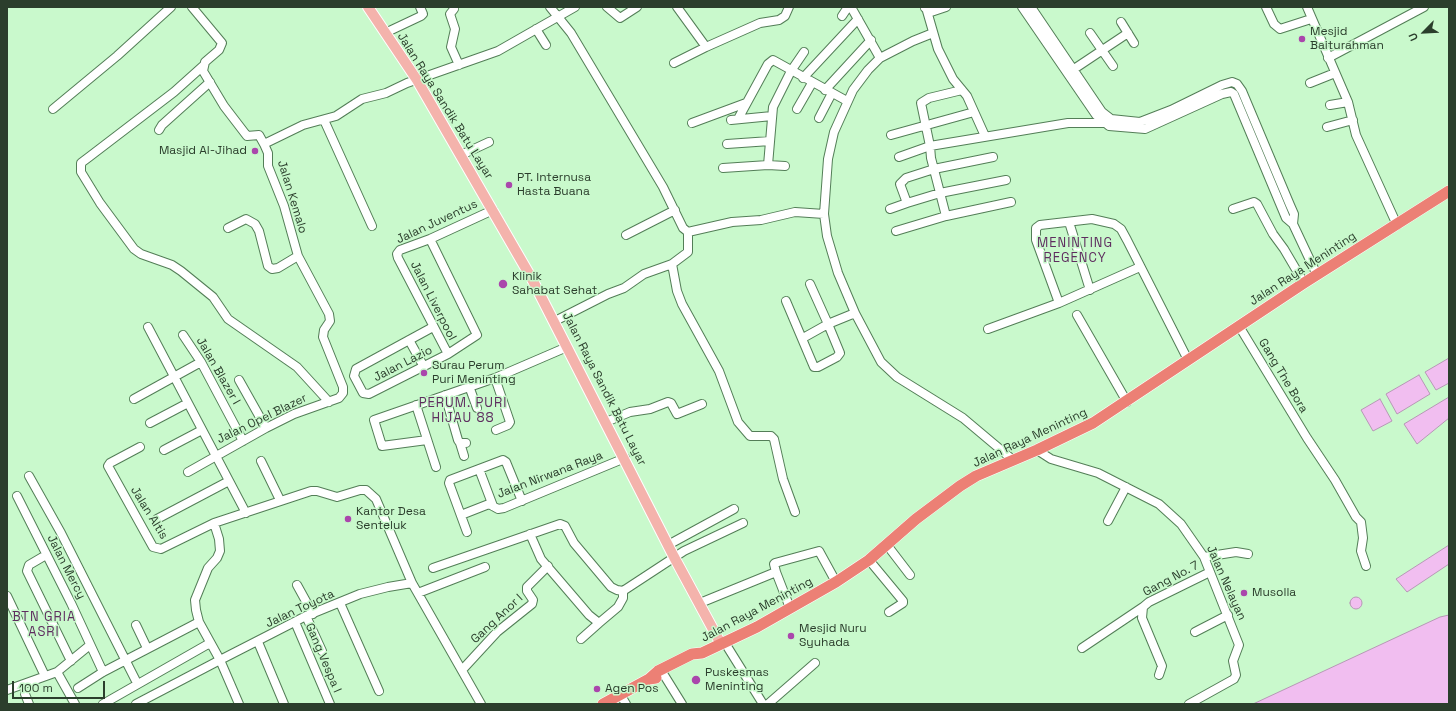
<!DOCTYPE html>
<style>
body{margin:0}
#map{position:relative;width:1456px;height:711px;overflow:hidden;background:#c9f9cc;font-family:"Space Grotesk",sans-serif}
canvas{display:block}
.frame{position:absolute;inset:0;border:8px solid #2b3e2c;pointer-events:none}
.north{position:absolute;left:1404px;top:12px;width:40px;height:40px;-webkit-text-stroke:3px #c9f9cc;paint-order:stroke;rotate:246deg;font-size:11px;font-weight:700;line-height:16px;text-align:center;color:#2b3e2c}
.north::after{content:'';display:block;margin:auto;width:14px;height:18px;background:#2b3e2c;clip-path:polygon(50% 0,100% 100%,50% 72%,0 100%)}
.scale{position:absolute;left:12px;top:681px;width:93px;height:18px;box-sizing:border-box;border:2px solid #2b3e2c;border-top:0;padding-left:5px;font-size:12px;line-height:14px;white-space:nowrap;color:#2b3e2c;-webkit-text-stroke:3px #c9f9cc;paint-order:stroke}
</style>
<div id="map">
<canvas width="1456" height="711"></canvas>
<div class="frame"></div>
<div class="north">U</div>
<div class="scale">100 m</div>
</div>
<script>
const g = document.querySelector('canvas').getContext('2d');
g.lineJoin = 'round';
function fill(path, color) { g.fillStyle = color; g.fill(path, 'evenodd'); }
const poly = rows => new Path2D(rows.map(r => 'M' + r).join(''));
function stroke(path, color, width, dash) { g.strokeStyle = color; g.lineWidth = width; g.lineCap = dash ? 'butt' : 'round'; g.setLineDash(dash || []); g.stroke(path); }
function write(font, color, halo, rows, align = 'center') {
  g.font = font + ' "Space Grotesk",sans-serif'; g.lineWidth = 3; g.setLineDash([]); g.textBaseline = 'middle'; g.strokeStyle = halo; g.fillStyle = color; for (const [text, x, y, turn = 0] of rows) {
    g.save(); g.translate(x, y); g.rotate((+turn || 0) * Math.PI / 180); g.textAlign = isNaN(turn) ? turn : align; if (halo) g.strokeText(text, 0, 0); g.fillText(text, 0, 0); g.restore();
  }
}
const water = poly([
 [1449,358,1449,383,1436,390,1425,372,1449,358],
 [1419,375,1430,394,1397,414,1386,394,1419,375],
 [1449,397,1449,418,1417,444,1404,424,1449,397],
 [1380,399,1392,421,1373,431,1361,410,1380,399],
 [1449,545,1449,564,1407,592,1396,579,1449,545],
 '1350 603a6 6 0 1 1 12 0a6 6 0 1 1-12 0Z',
 [1449,615,1449,704,1253,704,1440,617,1449,615]
]);
fill(water, '#f1bef0');
stroke(water, '#b698b5', 1);
const minor = poly([
 [192,7,222,43,219,50,205,62,203,71,224,106,247,136,259,135,264,144],
 [550,7,571,33,663,187,683,228,688,232],
 [607,7,620,18,637,7],
 [677,7,706,47,760,23,779,20,785,16,789,7],
 [1022,7,1096,115,1109,126,1145,129,1222,94,1231,92,1234,94,1286,218,1293,224,1317,275],
 [1031,7,1102,112,1111,119,1140,122,1171,110,1222,85,1232,82,1237,84,1242,91,1290,205,1294,214,1293,224],
 [1266,7,1274,24,1280,29,1311,19],
 [1307,7,1348,102,1356,135,1397,225],
 [925,8,931,12,946,7],
 [454,9,450,14,455,29,451,47,459,65],
 [927,11,938,49,953,79,967,96,985,136],
 [842,16,848,7],
 [1121,22,1134,43],
 [536,29,546,45],
 [385,33,421,16,423,14,420,7],
 [1090,33,1113,66],
 [880,58,913,41,933,33],
 [1328,58,1424,7],
 [674,63,706,47],
 [203,66,174,92,89,157,81,163,81,172,100,203,134,249,141,254,172,265,181,271,213,297,228,319,297,367,329,402],
 [1074,69,1128,33],
 [803,78,858,19],
 [1310,83,1335,73],
 [825,90,871,40],
 [1330,105,1348,102],
 [53,109,117,56,171,7],
 [797,109,812,83],
 [819,118,832,93],
 [738,119,768,64,773,60,847,101],
 [324,120,372,226],
 [731,120,772,116],
 [692,123,746,103],
 [1327,127,1353,120],
 [159,130,162,125,210,82],
 [891,135,974,112],
 [727,144,770,141],
 [461,155,489,142],
 [899,157,930,146,921,103,929,98,962,90],
 [993,157,934,169,906,178,900,184,907,203,940,193,1006,180],
 [785,166,768,165,773,107,791,71,804,52],
 [723,168,768,165],
 [890,209,907,203],
 [1233,209,1254,202,1257,204,1273,234,1284,249,1304,283],
 [824,214,828,159,834,132,853,90,868,70,880,58,851,7],
 [946,216,1011,202],
 [1069,222,1090,290],
 [228,228,246,219,255,224,259,231,268,266,272,269,278,268,298,256],
 [896,231,946,216,931,158,930,146,1068,123,1104,123],
 [626,235,675,210],
 [430,239,477,335,448,354,369,394,363,393,354,376,356,369,433,327],
 [672,264,677,291,682,304,719,371,738,422,750,436,771,436,774,439,783,479,795,512],
 [786,301,814,367,818,367,837,357,840,353,828,324,855,313],
 [1059,303,1036,240,1036,228,1040,225,1092,219,1114,224,1121,229,1127,240,1188,360],
 [1077,315,1127,402],
 [555,321,608,294,624,288,644,274,672,264,688,252,688,232,732,222,761,220,795,212,824,214,827,236,838,273,855,313,881,362,897,377,963,418,1013,460],
 [1239,326,1307,438,1335,480,1356,517,1361,522,1363,538,1361,551,1366,566],
 [148,327,246,513],
 [988,329,1059,303,1140,267],
 [183,335,201,362,243,441],
 [803,338,828,324,810,284],
 [409,340,424,367],
 [448,354,398,258,397,254,400,250,430,239,493,210],
 [495,378,510,422,508,425,496,430],
 [239,380,266,428],
 [469,386,477,408],
 [445,395,458,440,460,443,466,443],
 [134,399,201,362],
 [416,405,436,467],
 [606,422,630,412,650,409,668,402,671,403,677,414,702,404],
 [150,423,188,403],
 [427,440,382,446,374,420,495,378,567,347],
 [460,443,464,456],
 [140,447,110,463,108,466,153,547,161,549,214,523],
 [164,450,202,430],
 [1037,450,1051,459,1098,473,1159,504,1181,524,1204,557,1239,645,1233,661,1236,675,1234,679,1189,704],
 [261,461,280,500],
 [479,469,493,506],
 [188,472,266,428,294,414,339,398,343,393,343,387,323,337,324,330,330,321,329,314,298,256,284,206,268,166,268,153,264,144,303,125,336,116,362,99,386,93,407,83,498,51,575,7],
 [29,476,61,533,137,683],
 [17,496,71,603,103,672],
 [461,515,489,504,498,509,504,508,625,458],
 [157,519,229,481],
 [1108,521,1126,487],
 [467,532,449,483,450,480,503,460,506,462,522,501],
 [530,534,541,559,589,615,599,623,618,607,623,598,623,591],
 [668,545,734,509],
 [887,545,910,575],
 [46,555,29,565,27,571,71,661],
 [1204,557,1236,552,1248,554],
 [869,560,903,601,903,603,889,612],
 [433,568,560,524,565,526,574,543,611,587,617,590,623,591,684,551,743,523],
 [412,583,388,587,360,594,306,616,220,660,199,622,196,610,195,600,208,568,217,558,220,551,219,539,214,523,311,491,317,491,337,497,360,490,366,490,376,499,412,583,481,704],
 [297,585,313,614],
 [418,593,485,567],
 [7,596,45,676],
 [340,603,379,691],
 [700,603,776,572],
 [790,608,776,572,774,564,775,563,819,551,836,582],
 [306,616,322,651],
 [295,622,330,704],
 [136,625,147,648],
 [1195,632,1228,615],
 [581,639,599,623],
 [258,642,284,704],
 [725,643,763,704],
 [1082,648,1143,607],
 [462,670,497,632,532,604,533,600,527,591,527,587,548,566],
 [57,672,75,704],
 [664,675,682,704],
 [1159,675,1162,666,1142,618,1143,607,1149,602,1210,572],
 [78,688,103,672,199,622],
 [7,690,57,672,90,645],
 [25,694,29,704],
 [620,694,626,704],
 [103,704,210,643],
 [136,704,220,660,239,704],
 [768,704,815,663]
]);
const major = poly([
 [368,7,417,80,532,279,674,557,721,644]
]);
const highway = poly([
 [649,679,658,671,692,654,702,653,757,627,836,582,869,560,916,519,960,486,976,476,1037,450,1093,423,1304,283,1449,191],
 [603,704,649,679,656,678]
]);
stroke(minor, '#537e57', 10);
stroke(major, '#fff', 12);
stroke(highway, '#fff', 12);
stroke(minor, '#fff', 8);
stroke(major, '#f4b3ac', 10);
stroke(highway, '#ec8075', 11);
for (const [x, y, r, color] of [
 [1302,39,4,"#aa46ac"],
 [255,151,4,"#aa46ac"],
 [509,185,4,"#aa46ac"],
 [503,284,5,"#aa46ac"],
 [424,373,4,"#aa46ac"],
 [348,519,4,"#aa46ac"],
 [1244,593,4,"#aa46ac"],
 [791,636,4,"#aa46ac"],
 [696,680,5,"#aa46ac"],
 [597,689,4,"#aa46ac"]
]) { const dot = new Path2D(); dot.arc(x, y, r, 0, 2 * Math.PI); g.fillStyle = color; g.fill(dot); stroke(dot, '#c9f9cc', 1.5); }
write('12px', '#2b3e2c', '#c9f9cc', [
 ["Mesjid",1310,32],
 ["Baiturahman",1310,46],
 ["Masjid Al-Jihad",247,151,"right"],
 ["PT. Internusa",517,178],
 ["Hasta Buana",517,192],
 ["Klinik",512,277],
 ["Sahabat Sehat",512,291],
 ["Surau Perum",432,366],
 ["Puri Meninting",432,380],
 ["Kantor Desa",356,512],
 ["Senteluk",356,526],
 ["Musolla",1252,593],
 ["Mesjid Nuru",799,629],
 ["Syuhada",799,643],
 ["Puskesmas",705,673],
 ["Meninting",705,687],
 ["Agen Pos",605,689]
], 'left');
write('12px', '#2b3e2c', '#c9f9cc', [
 ["Jalan Raya Sandik Batu Layar",445,106,58],
 ["Jalan Kemalo",292,197,73],
 ["Jalan Juventus",437,222,-25],
 ["Jalan Raya Meninting",1303,269,-33],
 ["Jalan Liverpool",433,301,63],
 ["Jalan Lazio",403,364,-27],
 ["Jalan Blazer I",218,371,60],
 ["Gang The Bora",1283,376,59],
 ["Jalan Raya Sandik Batu Layar",604,389,63],
 ["Jalan Opel Blazer",262,419,-26],
 ["Jalan Raya Meninting",1030,438,-25],
 ["Jalan Nirwana Raya",550,475,-21],
 ["Jalan Altis",149,513,58],
 ["Jalan Mercy",66,567,63],
 ["Gang No. 7",1171,579,-28],
 ["Jalan Nelayan",1226,583,66],
 ["Jalan Toyota",300,609,-25],
 ["Jalan Raya Meninting",757,610,-28],
 ["Gang Anor I",497,619,-43],
 ["Gang Vespa I",323,658,67]
]);
g.letterSpacing = '1px';
write('13px', '#5e2d5f', '#c9f9cc', [
 ["MENINTING",1075,243],
 ["REGENCY",1075,258],
 ["PERUM. PURI",463,403],
 ["HIJAU 88",463,418],
 ["BTN GRIA",44,617],
 ["ASRI",44,632]
]);
g.letterSpacing = '0px';
</script>
